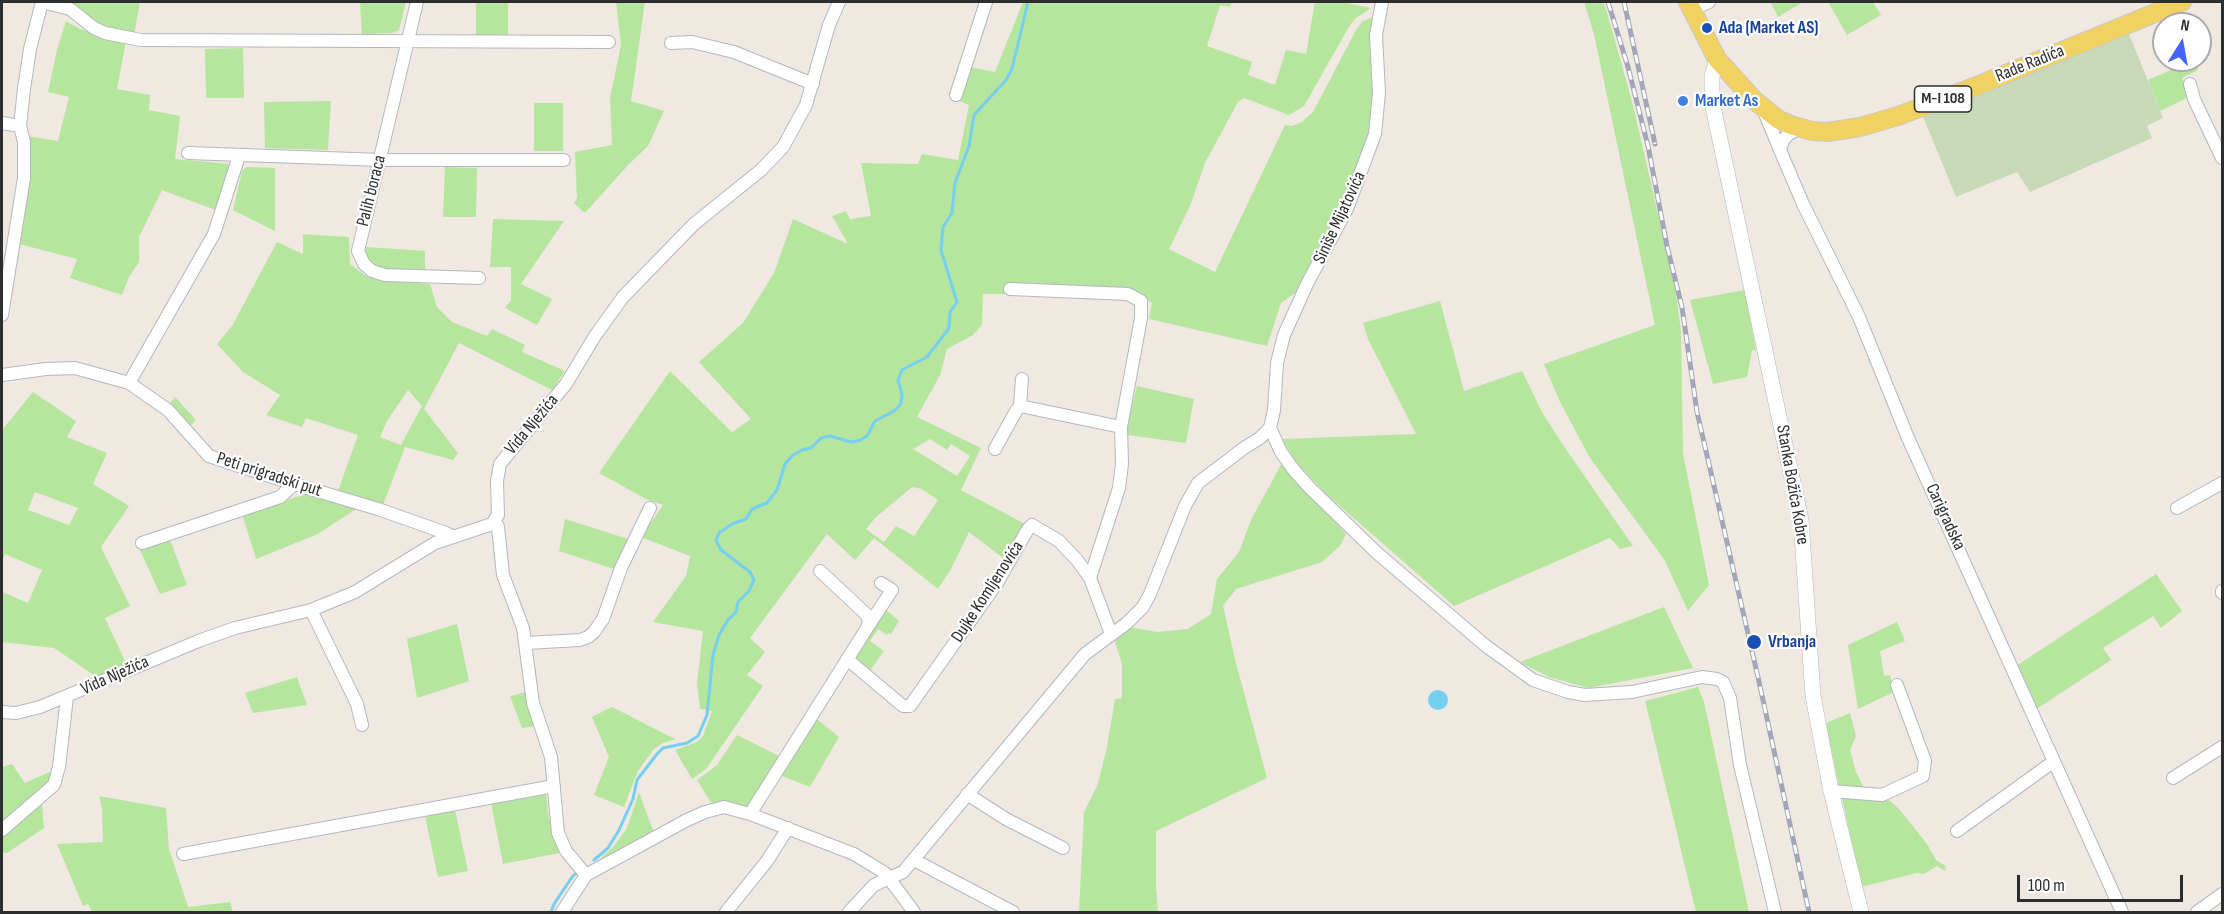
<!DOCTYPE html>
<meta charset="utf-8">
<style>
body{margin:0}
#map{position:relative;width:2224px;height:914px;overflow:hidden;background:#efe9e1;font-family:"Sofia Sans Condensed",sans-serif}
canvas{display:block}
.frame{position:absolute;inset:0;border:3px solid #2e2e2e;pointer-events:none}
.north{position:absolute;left:2152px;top:12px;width:60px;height:60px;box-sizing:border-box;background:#fff;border:2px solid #ababab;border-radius:50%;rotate:11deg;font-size:16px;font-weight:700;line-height:24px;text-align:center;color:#2e2e2e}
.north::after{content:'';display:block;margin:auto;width:21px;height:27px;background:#4264fb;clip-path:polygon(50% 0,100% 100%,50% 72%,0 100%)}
.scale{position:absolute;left:2017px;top:875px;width:166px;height:27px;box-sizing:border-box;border:3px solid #2e2e2e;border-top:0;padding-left:8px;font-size:18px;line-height:21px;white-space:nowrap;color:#2e2e2e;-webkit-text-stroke:4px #fff;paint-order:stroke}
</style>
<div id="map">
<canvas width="2224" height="914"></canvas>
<div class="frame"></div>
<div class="north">N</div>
<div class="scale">100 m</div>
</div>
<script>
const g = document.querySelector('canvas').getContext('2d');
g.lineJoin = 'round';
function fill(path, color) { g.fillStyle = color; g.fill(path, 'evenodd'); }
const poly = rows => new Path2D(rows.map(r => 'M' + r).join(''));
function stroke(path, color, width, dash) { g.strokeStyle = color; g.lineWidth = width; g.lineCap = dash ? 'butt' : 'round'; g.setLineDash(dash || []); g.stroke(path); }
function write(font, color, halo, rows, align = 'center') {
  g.font = font + ' "Sofia Sans Condensed",sans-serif'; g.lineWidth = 4.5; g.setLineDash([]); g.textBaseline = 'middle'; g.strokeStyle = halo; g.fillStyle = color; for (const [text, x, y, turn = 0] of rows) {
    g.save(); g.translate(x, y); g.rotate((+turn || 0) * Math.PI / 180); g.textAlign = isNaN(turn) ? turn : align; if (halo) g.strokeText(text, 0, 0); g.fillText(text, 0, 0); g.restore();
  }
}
fill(poly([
 [69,2,140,2,134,35,108,30,89,18],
 [360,2,406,2,399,30,392,33,362,34],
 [476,2,508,2,508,35,476,35],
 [616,2,645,2,631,101,664,111,648,146,629,164,585,213,574,203,577,198,575,152,612,145,610,98,621,45],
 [1023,2,1232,2,1230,7,1220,5,1207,46,1252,62,1248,75,1275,85,1286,50,1306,54,1315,2,1342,2,1371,8,1356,18,1350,25,1304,106,1289,115,1244,98,1238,102,1205,163,1190,206,1169,249,1215,272,1285,125,1292,126,1302,122,1313,112,1356,30,1362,22,1374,16,1372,129,1343,210,1303,287,1281,303,1267,346,1149,319,1152,303,1133,291,1005,284,1005,294,983,294,982,325,973,335,947,349,940,375,917,417,981,448,961,490,1027,525,1023,526,1018,533,1016,544,1007,561,969,532,951,569,938,589,874,538,855,560,827,534,750,638,765,652,747,675,763,686,706,769,692,779,675,750,697,742,703,736,712,711,700,709,697,683,703,631,653,622,686,576,690,556,641,537,663,505,648,500,599,473,670,371,732,432,751,419,699,362,743,323,774,273,793,219,848,244,832,216,846,211,850,219,871,216,861,163,918,164,922,154,958,160,969,105,959,101,970,67,995,72],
 [930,439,947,450,951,444,970,456,957,476,913,449],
 [912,487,922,489,938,500,914,536,896,526,884,542,866,529,875,518],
 [1584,2,1603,2,1606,9,1633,105,1676,293,1681,331,1683,453,1709,585,1688,611,1664,559,1590,458,1560,402,1544,364,1655,325,1594,34],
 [1773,2,1803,2,1778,17,1771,3],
 [1828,2,1873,2,1881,15,1847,35],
 [66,21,80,29,126,41,117,89,150,95,149,110,180,116,175,159,231,164,218,211,162,190,139,237,139,262,129,277,122,295,70,278,77,259,19,244,26,136,58,141,69,97,48,92,57,50],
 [243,48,244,98,206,98,205,49],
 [2194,60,2198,70,2182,78,2189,97,2160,111,2148,80],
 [331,101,328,150,265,148,264,102],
 [534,103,563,103,563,151,534,151],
 [246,167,275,168,275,231,233,210,242,171],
 [445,167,477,168,476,217,443,217],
 [493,219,564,221,521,284,552,299,537,325,505,308,511,300,511,267,490,267],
 [303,234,349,237,350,264,366,276,380,280,430,284,437,307,452,322,487,336,492,329,525,345,522,352,565,371,552,390,459,343,424,409,458,453,453,460,405,447,383,505,338,491,358,435,306,418,302,427,266,415,280,395,243,372,217,344,232,326,277,242,303,254],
 [408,390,422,406,401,445,380,437,387,421],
 [366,247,425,251,425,272,377,268,370,263,366,256],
 [1745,290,1756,351,1752,350,1747,377,1713,384,1690,300],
 [1440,301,1464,391,1522,371,1542,412,1563,445,1633,546,1620,549,1610,538,1454,606,1324,492,1296,462,1282,439,1416,434,1368,339,1363,323],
 [1137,386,1194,399,1186,443,1127,435,1127,425],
 [33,392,76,421,67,437,107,453,93,484,129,506,101,547,130,606,105,618,126,663,98,678,54,648,2,642,2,592,28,603,42,570,5,554,2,562,2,430],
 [35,492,78,508,69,525,28,510],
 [175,397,196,420,189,427,168,406],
 [1283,461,1346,534,1340,546,1322,562,1236,589,1223,606,1236,663,1267,778,1156,831,1156,887,1158,912,1079,912,1084,812,1097,786,1106,752,1115,699,1122,698,1122,664,1114,638,1129,627,1157,632,1188,629,1211,614,1217,579,1239,552,1251,520],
 [306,494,356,509,318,534,256,559,242,514],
 [565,519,628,539,614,569,559,551],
 [169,537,187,585,160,594,139,548],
 [2156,574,2182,611,2161,628,2153,616,2103,648,2111,660,2035,710,2013,668],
 [1664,607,1693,668,1588,688,1549,677,1520,662],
 [885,609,899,621,891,634,888,633,887,635,878,629,870,641,884,651,869,672,854,660,855,654],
 [1897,622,1905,641,1880,651,1884,676,1890,675,1894,692,1858,709,1848,645],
 [457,624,469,681,417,698,407,639],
 [297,677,307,705,253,713,245,693],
 [1698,687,1704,702,1749,912,1696,912,1645,701],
 [525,692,534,726,522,728,510,696],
 [612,707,675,739,661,744,653,750,638,771,624,807,594,795,609,757,592,717],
 [1850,713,1856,736,1850,750,1856,772,1865,790,1839,787,1826,723],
 [813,716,839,737,810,787,777,774],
 [737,735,781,757,750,807,721,802,712,804,697,780,717,765],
 [12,764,25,783,54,770,51,781,2,825,2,767],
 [639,792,655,836,603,860,601,858,614,846,627,828],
 [543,793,546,794,549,819,560,853,503,864,491,803],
 [99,796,166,808,169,849,188,907,230,902,233,912,92,912,88,904,83,906,57,844,103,842,102,808],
 [1842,797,1889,800,1899,809,1927,844,1936,860,1946,866,1945,871,1937,866,1924,874,1917,873,1861,887],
 [42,804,44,828,7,853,2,852,2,836],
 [455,810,468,871,438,877,425,816]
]), '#b6e59e');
fill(poly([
 [2127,29,2163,118,2147,126,2152,138,2030,192,2017,172,1956,197,1922,114]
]), '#c8d9b8');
fill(poly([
 '1428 700a10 10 0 1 1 20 0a10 10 0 1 1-20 0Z'
]), '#75cff0');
stroke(poly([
 [594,860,608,848,619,830,633,799,637,780,657,754,663,748,687,743,698,736,707,715,713,655,719,635,728,620,736,612,738,602,749,591,754,580,750,572,721,550,716,540,719,533,732,524,746,519,752,509,767,503,777,490,785,464,793,455,802,450,811,448,821,438,830,436,851,442,861,440,867,436,875,421,894,411,901,404,902,394,898,380,902,370,927,357,949,328,950,312,957,302,941,250,943,227,952,213,955,183,969,146,974,115,1006,80,1012,69,1028,2],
 [551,912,554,904,572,877,577,872]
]), '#75cff0', 3);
const minor = poly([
 [42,2,70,9,94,28,105,33,141,40,609,42],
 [417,2,358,251,364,264,372,271,385,275,479,278],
 [1692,10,1709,2],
 [671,43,692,42,734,52,813,84],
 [2190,84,2194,99,2222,158],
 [956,95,986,2],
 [1763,109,1780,150],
 [2,123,20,126],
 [1800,128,1789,134,1783,140,1780,150,1803,204,1859,317,1908,438,2122,912],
 [188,153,381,160,564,160],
 [1010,289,1128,294,1141,301,1141,318,1121,427],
 [2,315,24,178,24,142,20,126,24,89,30,49,42,2],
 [2,375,46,369,75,368,129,383,168,410,209,456,294,484,378,509,446,533,454,537],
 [129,383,214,234,239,156],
 [1020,406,1022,379],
 [1270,428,1281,452,1293,469,1309,487,1377,553,1486,646,1533,680,1568,692,1585,695,1632,692,1702,677,1717,679,1723,682,1730,698,1740,765,1775,912],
 [995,449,1016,411,1020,406,1121,427,1122,464,1119,488,1090,578],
 [2177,508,2222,483],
 [495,521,498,527,503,575,523,628,533,703,551,757,558,833,566,851,586,875,562,912],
 [142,543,280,497,294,484],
 [2222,591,2222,593],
 [311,610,357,704,362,725],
 [867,628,892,590,881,583],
 [526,643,580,640,588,637,594,632,603,619,621,568,650,508],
 [847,659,903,706,910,706,997,583,1028,529,1032,525,1059,541,1077,560,1090,578,1111,634],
 [2,712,16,713,40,707,201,640,235,628,311,610,355,592,435,543,492,524,498,515,497,481,500,464,566,384,595,336,623,297,694,224,761,170,783,147,806,105,829,25,839,2],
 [2173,778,2222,747],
 [1831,791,1882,795,1923,776,1925,761,1897,685],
 [967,794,1006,819,1063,848],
 [750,814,867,628,869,622,867,615,820,571],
 [2,830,54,785,59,767,67,697],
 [1957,831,2053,762],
 [183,854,554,786],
 [914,860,1013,912],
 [586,875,687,820,705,812,724,807,750,814,854,854,885,873,914,912],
 [726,912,767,861,788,828],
 [849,912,874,885,903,872,1085,654,1127,623,1143,607,1150,594,1185,506,1198,483,1244,448,1260,438,1270,428,1274,410,1277,363,1284,335,1307,284,1347,209,1375,134,1379,93,1376,35,1382,2],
 [2197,912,2222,894]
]);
const tertiary = poly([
 [1717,59,1712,76,1712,102,1801,520,1813,696,1831,791,1861,912]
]);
const primary = poly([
 [1688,2,1717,59,1754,100,1779,120,1791,125,1812,131,1828,132,1860,127,1898,116,1979,85,2182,2]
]);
stroke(minor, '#b4b7c1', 14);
stroke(tertiary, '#b4b7c1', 16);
stroke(primary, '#c9c9c9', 20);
stroke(minor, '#fff', 12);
stroke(tertiary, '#fff', 15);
stroke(primary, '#f2d163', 18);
const rail = poly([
 [1608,2,1628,67,1648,146,1667,246,1682,307,1697,412,1758,677,1809,912],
 [1624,2,1655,144]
]);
stroke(rail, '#a3a6b8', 5);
stroke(rail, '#fff', 3, [9]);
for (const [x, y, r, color] of [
 [1707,28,6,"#1a4fb4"],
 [1683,101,6,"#3f7fe0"],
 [1754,642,8,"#1a4fb4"]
]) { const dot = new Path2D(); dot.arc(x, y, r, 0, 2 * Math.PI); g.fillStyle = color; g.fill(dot); stroke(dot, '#fff', 2); }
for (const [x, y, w] of [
 [1943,99,57]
]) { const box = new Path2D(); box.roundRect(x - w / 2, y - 13, w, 26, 4.5); g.fillStyle = '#fff'; g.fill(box); stroke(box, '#2e2e2e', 1.5); }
write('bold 16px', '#2e2e2e', null, [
 ["M-I 108",1943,99]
]);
write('bold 18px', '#164399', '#fff', [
 ["Ada (Market AS)",1719,28],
 ["Vrbanja",1768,642]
], 'left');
write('18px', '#2e2e2e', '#fff', [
 ["Rade Radića",2030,64,-22],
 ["Palih boraca",372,191,-76],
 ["Siniše Mijatovića",1340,218,-65],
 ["Vida Nježića",532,425,-50],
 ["Peti prigradski put",269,475,18],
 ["Stanka Božića Kobre",1792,485,80],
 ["Carigradska",1945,517,65],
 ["Dujke Komljenovića",988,592,-57],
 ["Vida Nježića",115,676,-24]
]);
write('bold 18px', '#366cbe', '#fff', [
 ["Market As",1695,101]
], 'left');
</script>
